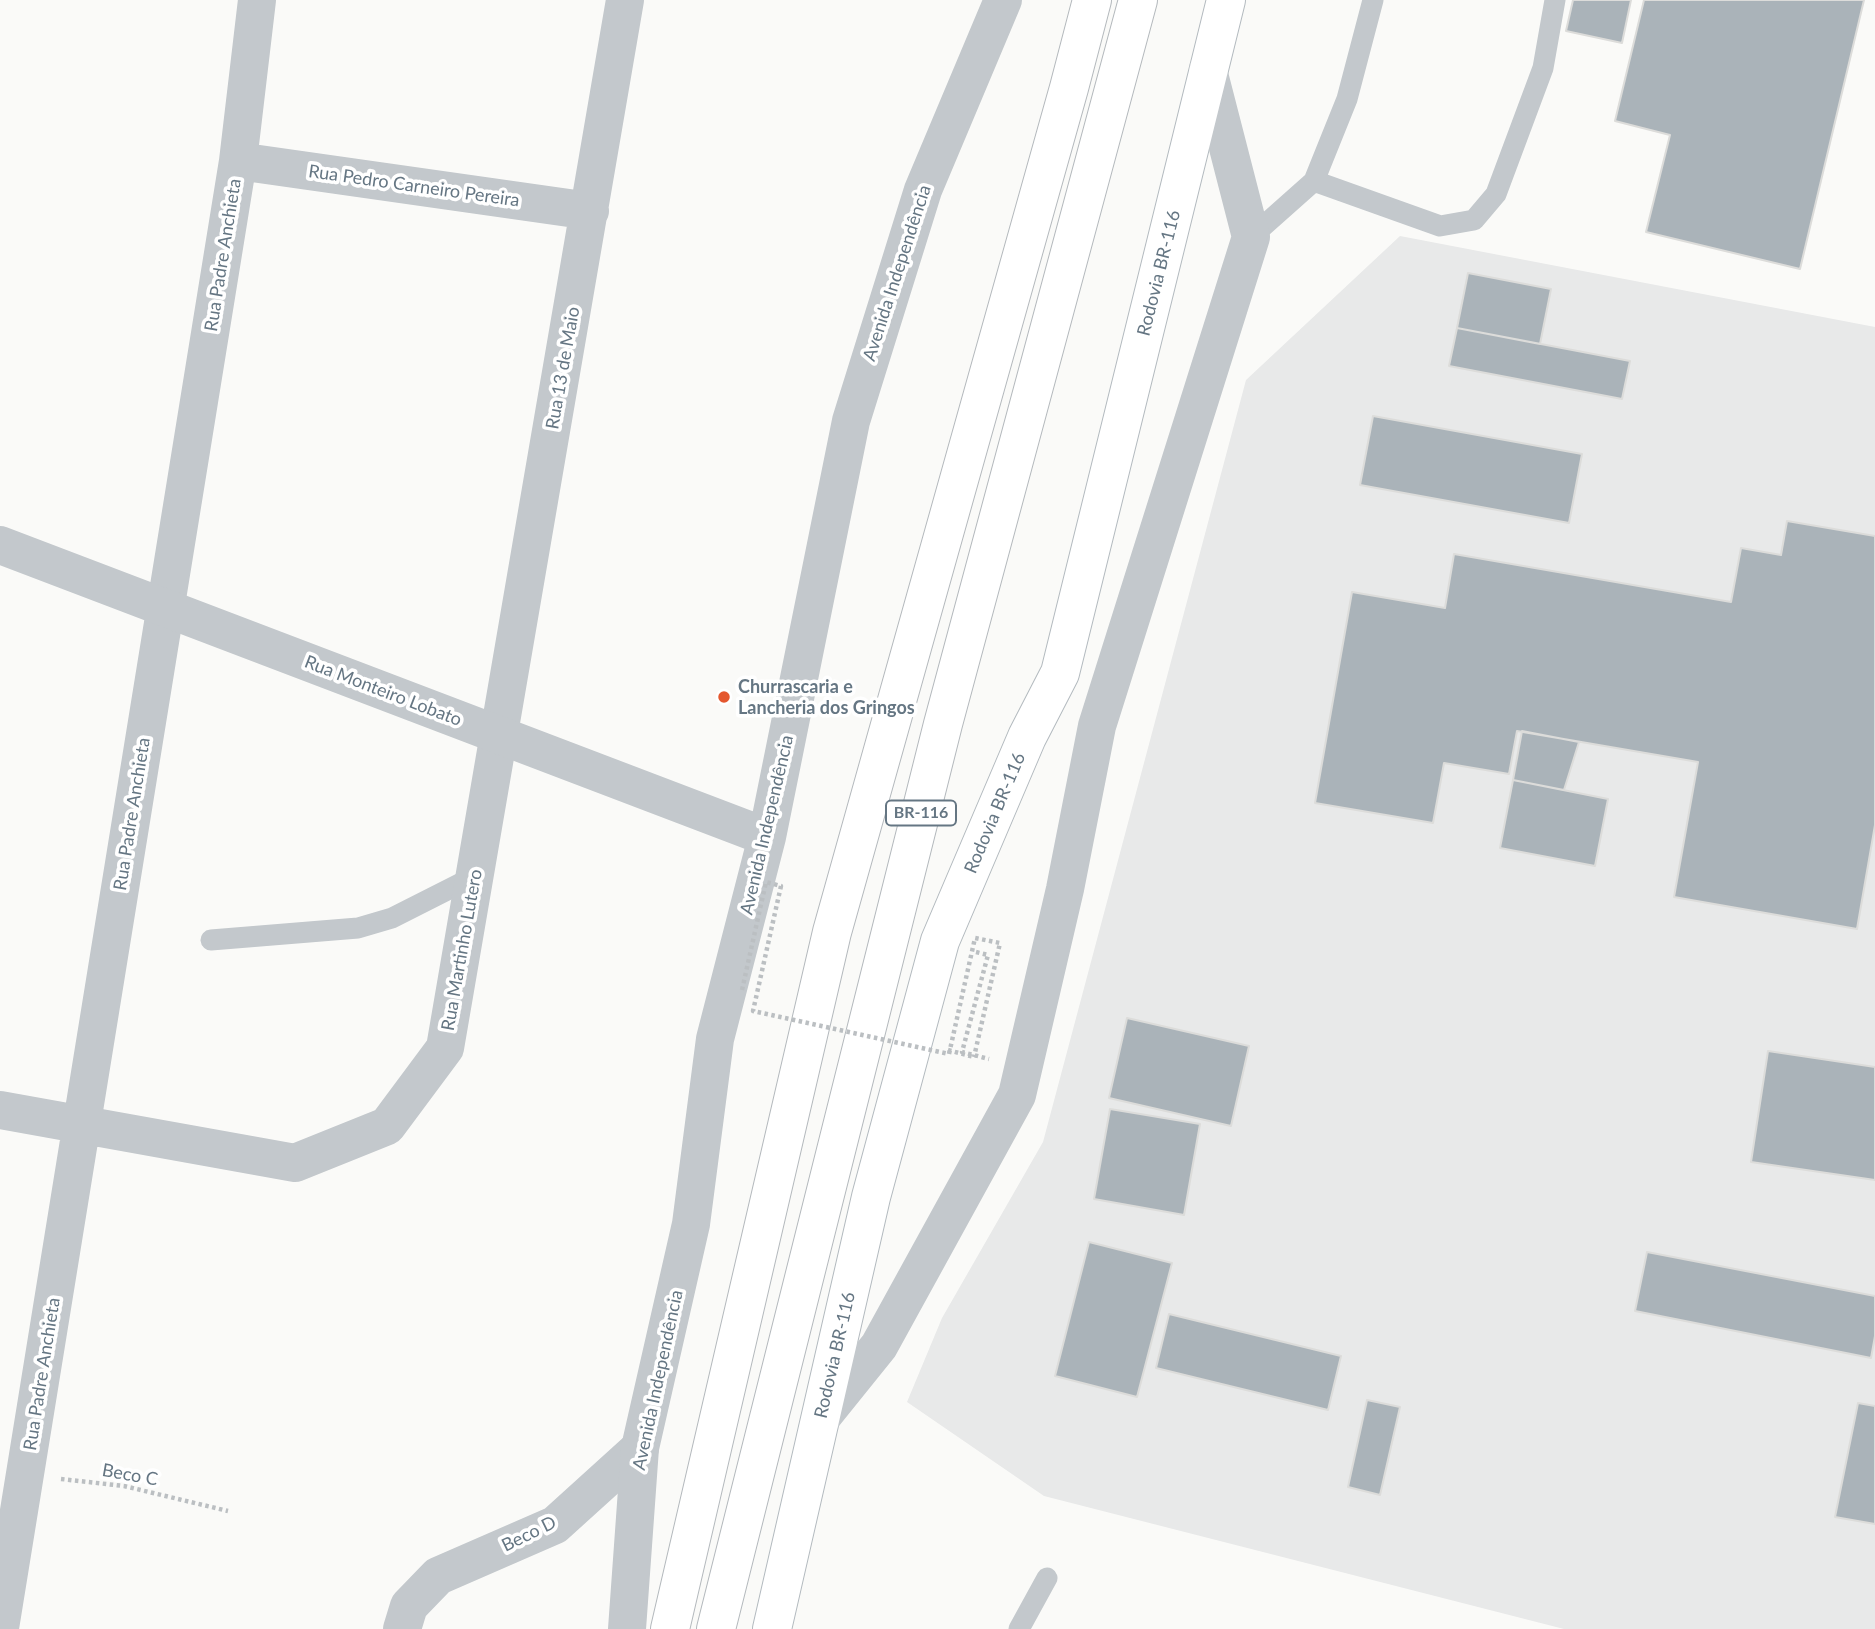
<!DOCTYPE html>
<meta charset="utf-8">
<style>
body{margin:0}
canvas{display:block;background:#fafaf8}
</style>
<canvas width="1875" height="1629"></canvas>
<script>
const g = document.querySelector('canvas').getContext('2d');
g.lineJoin = 'round';
function fill(path, color) { g.fillStyle = color; g.fill(path, 'evenodd'); }
const poly = rows => new Path2D(rows.map(r => 'M' + r).join(''));
function stroke(path, color, width, dash) { g.strokeStyle = color; g.lineWidth = width; g.lineCap = dash ? 'butt' : 'round'; g.setLineDash(dash || []); g.stroke(path); }
function write(font, color, halo, rows, align = 'center') {
  g.font = font + ' Lato,sans-serif'; g.lineWidth = 7; g.setLineDash([]); g.textBaseline = 'middle'; g.strokeStyle = halo; g.fillStyle = color; for (const [text, x, y, turn = 0] of rows) {
    g.save(); g.translate(x, y); g.rotate((+turn || 0) * Math.PI / 180); g.textAlign = isNaN(turn) ? turn : align; if (halo) g.strokeText(text, 0, 0); g.fillText(text, 0, 0); g.restore();
  }
}
fill(poly([
 [1400,236,1875,327,1875,1629,1564,1629,1044,1496,907,1402,942,1318,1043,1142,1246,380]
]), '#e8e9e9');
const building = poly([
 [1573,0,1631,0,1622,43,1566,31,1573,0],
 [1644,0,1864,0,1800,269,1646,232,1670,135,1615,121,1644,0],
 [1468,273,1551,289,1540,344,1457,328,1468,273],
 [1457,328,1630,361,1622,399,1449,366,1457,328],
 [1373,416,1582,454,1569,523,1360,485,1373,416],
 [1787,521,1875,536,1875,825,1857,929,1674,897,1698,762,1517,731,1509,774,1444,763,1433,823,1315,803,1352,592,1445,608,1454,554,1731,602,1741,548,1781,555,1787,521],
 [1522,731,1579,742,1564,790,1513,780,1522,731],
 [1513,780,1608,799,1595,866,1500,848,1513,780],
 [1127,1018,1249,1046,1231,1126,1109,1098,1127,1018],
 [1768,1051,1875,1067,1875,1180,1751,1162,1768,1051],
 [1110,1109,1200,1124,1184,1215,1094,1199,1110,1109],
 [1089,1242,1172,1263,1137,1397,1055,1376,1089,1242],
 [1647,1252,1875,1296,1875,1336,1871,1358,1635,1311,1647,1252],
 [1169,1314,1341,1356,1328,1410,1156,1368,1169,1314],
 [1367,1400,1400,1407,1380,1495,1348,1487,1367,1400],
 [1858,1403,1875,1406,1875,1524,1835,1517,1858,1403]
]);
fill(building, '#aab3b9');
stroke(building, '#dcdcda', 2);
const secondary = poly([
 [772,1629,871,1197,940,941,1027,737,1060,673,1226,0]
]);
const motorway = poly([
 [670,1629,832,932,1069,88,1092,0],
 [716,1629,943,724,1138,0]
]);
stroke(secondary, '#b3babf', 40);
stroke(motorway, '#b4b9bd', 40);
stroke(poly([
 [976,952,988,955,962,1052,989,1059],
 [948,1050,974,1057],
 [61,1479,124,1486,228,1511]
]), '#bbbfc2', 4.5, [3.5, 3.5]);
stroke(poly([
 [1314,181,1440,226,1474,220,1496,194,1543,68,1555,0],
 [1251,237,1314,181,1347,99,1373,0],
 [211,940,358,928,392,918,475,876],
 [1019,1629,1047,1578]
]), '#c3c8cc', 21);
stroke(poly([
 [238,161,590,211],
 [0,1110,295,1163,387,1126,445,1048,625,0],
 [821,1418,879,1346,1017,1095,1065,889,1097,726,1251,237,1208,70],
 [0,1628,238,161,257,0],
 [402,1629,409,1606,438,1576,555,1525,640,1448]
]), '#c3c8cc', 38);
stroke(poly([
 [0,545,767,837],
 [627,1629,640,1448,691,1224,715,1039,767,837,851,421,923,190,1003,0]
]), '#c3c8cc', 38);
stroke(secondary, '#fff', 38);
stroke(motorway, '#fff', 38);
stroke(poly([
 [742,990,766,882,781,886,753,1011,949,1054,975,938,1000,943,974,1057]
]), '#bbbfc2', 4.5, [3.5, 3.5]);
for (const [x, y, r, color] of [
 [724,697,7,"#e4572e"]
]) { const dot = new Path2D(); dot.arc(x, y, r, 0, 2 * Math.PI); g.fillStyle = color; g.fill(dot); stroke(dot, '#fff', 2.5); }
for (const [x, y, w] of [
 [921,813,70]
]) { const box = new Path2D(); box.roundRect(x - w / 2, y - 12.5, w, 25, 5); g.fillStyle = '#fff'; g.fill(box); stroke(box, '#657683', 2); }
write('bold 16px', '#657683', null, [
 ["BR-116",921,813]
]);
write('18px', '#657683', '#fff', [
 ["Rua Pedro Carneiro Pereira",414,186,8],
 ["Rua Padre Anchieta",223,255,-81],
 ["Avenida Independência",897,273,-72],
 ["Rodovia BR-116",1159,273,-76],
 ["Rua 13 de Maio",563,368,-80],
 ["Rua Monteiro Lobato",383,691,21],
 ["Rodovia BR-116",995,813,-67],
 ["Rua Padre Anchieta",132,814,-81],
 ["Avenida Independência",767,825,-77],
 ["Rua Martinho Lutero",462,950,-80],
 ["Rodovia BR-116",835,1355,-77],
 ["Rua Padre Anchieta",42,1374,-81],
 ["Avenida Independência",658,1380,-78],
 ["Beco C",130,1475,10],
 ["Beco D",529,1534,-26]
]);
write('bold 18px', '#657683', '#fff', [
 ["Churrascaria e",738,687],
 ["Lancheria dos Gringos",738,708]
], 'left');
</script>
